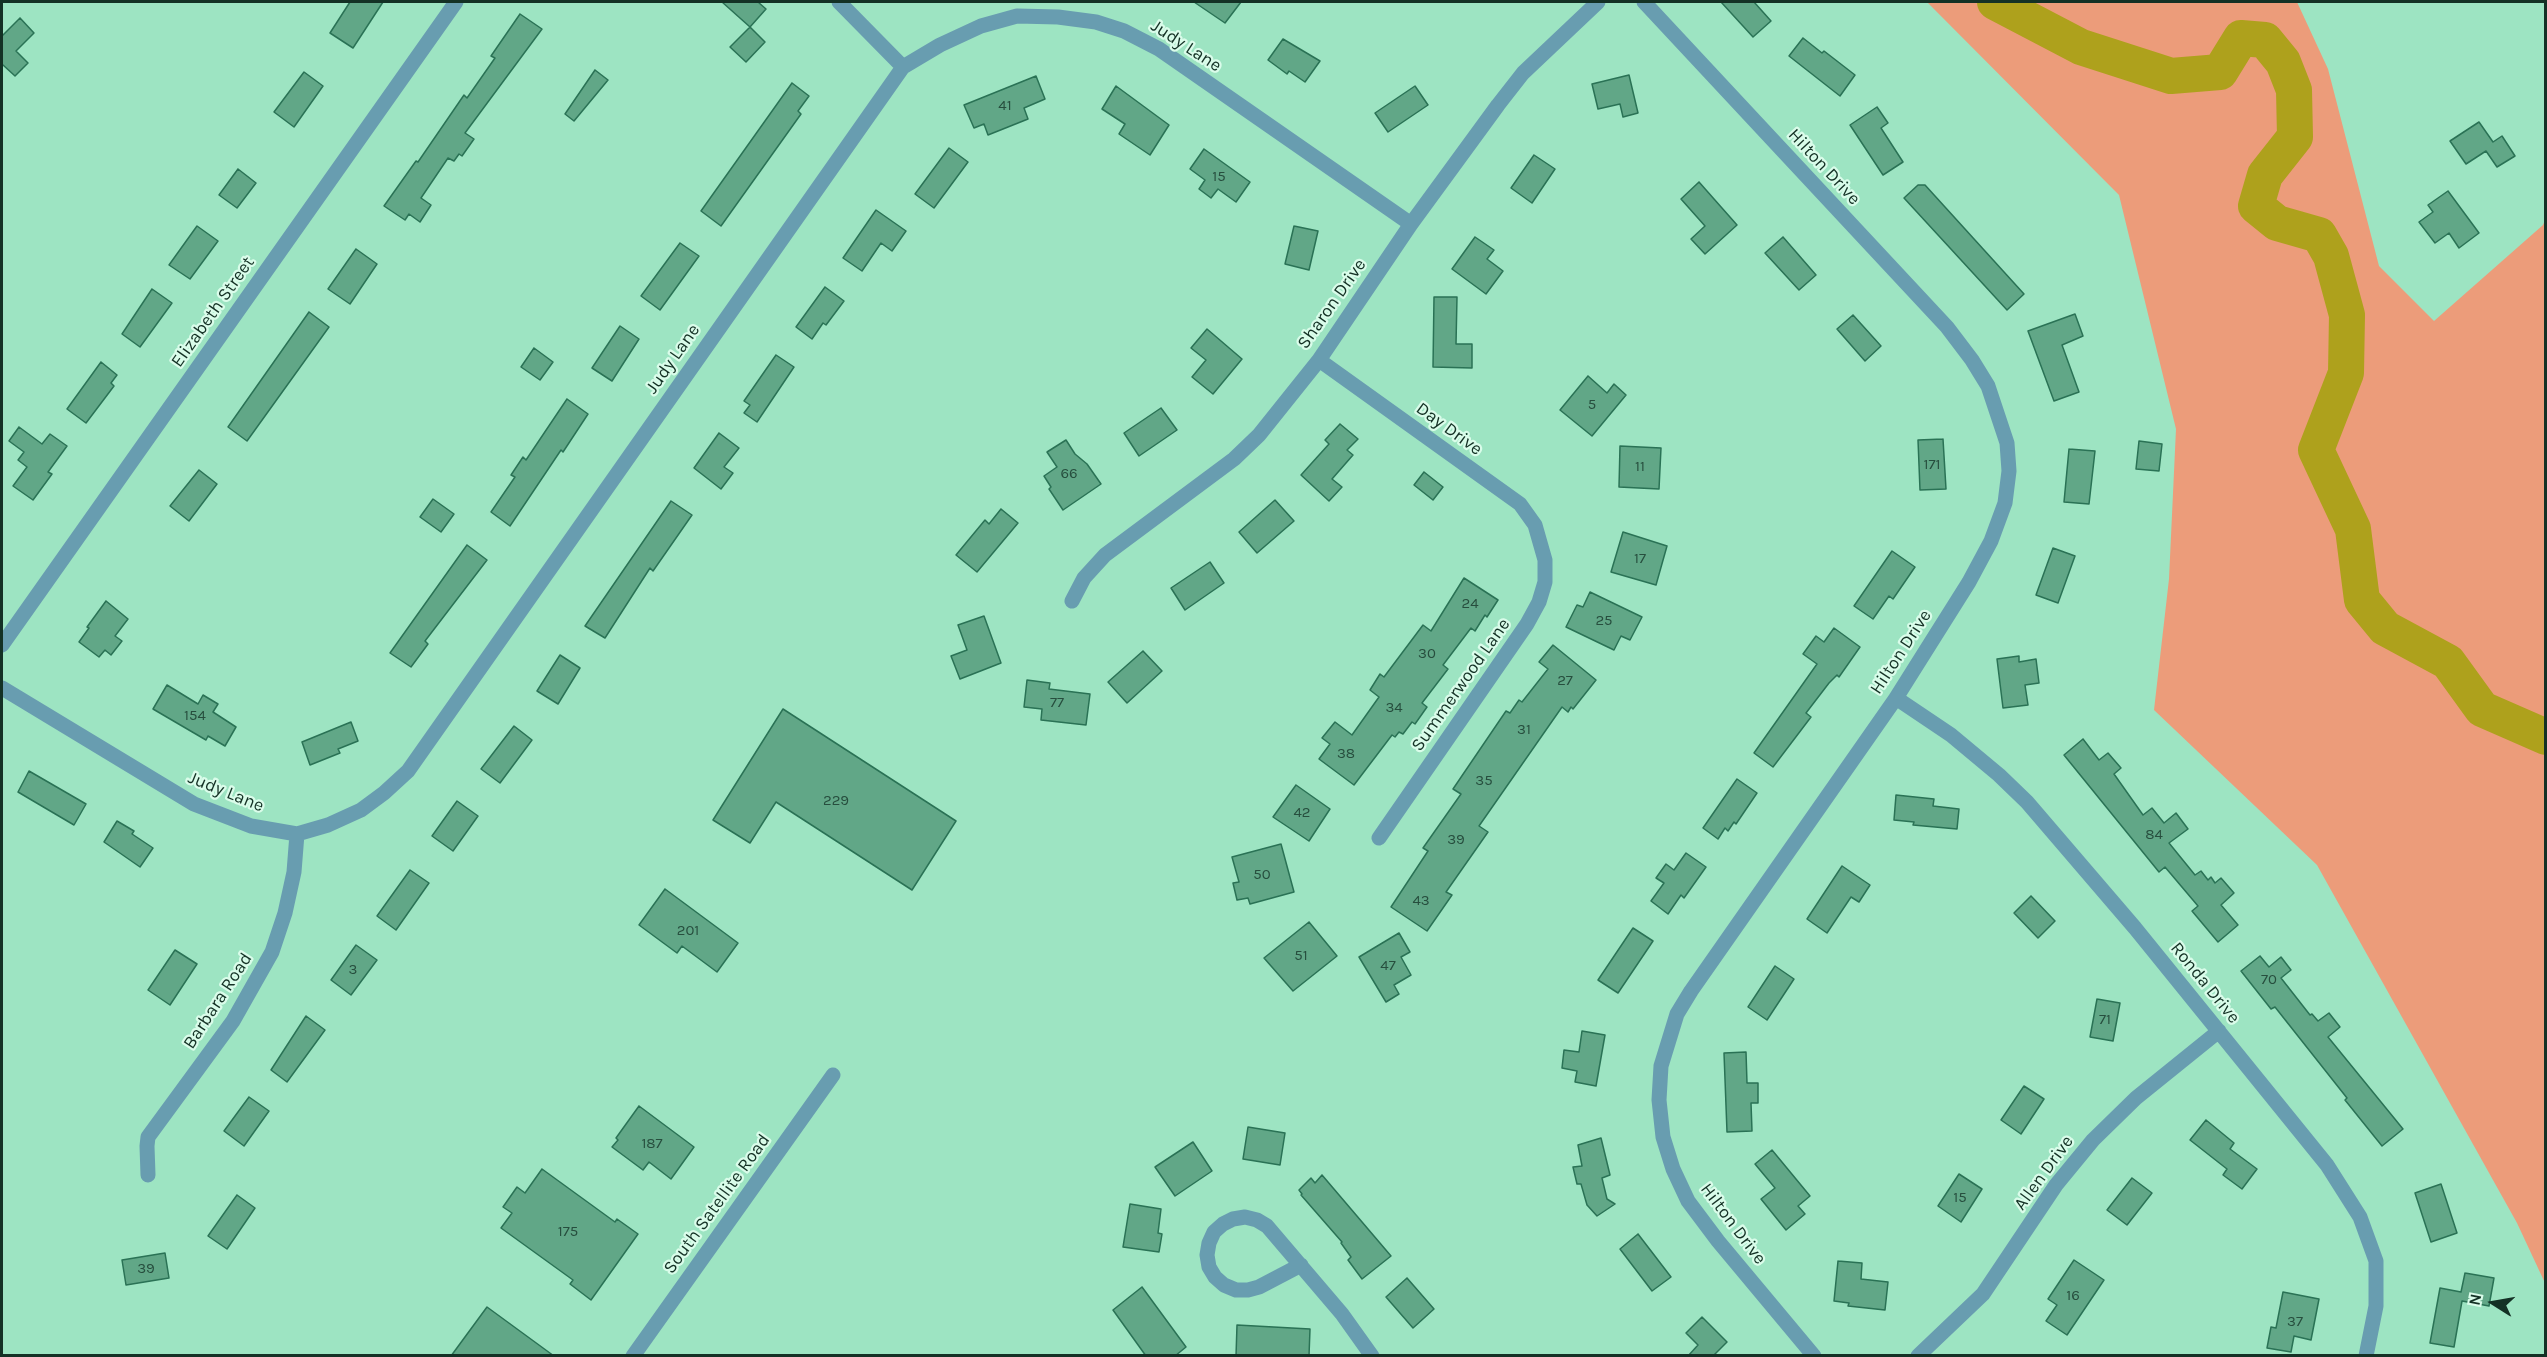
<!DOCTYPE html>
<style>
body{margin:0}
#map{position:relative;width:2547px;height:1357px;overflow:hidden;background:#9de4c2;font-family:Karla,sans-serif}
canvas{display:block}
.frame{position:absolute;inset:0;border:3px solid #143125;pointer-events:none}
.north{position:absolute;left:2463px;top:1273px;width:60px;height:60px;-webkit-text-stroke:4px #dafcea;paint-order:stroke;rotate:281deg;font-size:16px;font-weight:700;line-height:24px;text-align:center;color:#143125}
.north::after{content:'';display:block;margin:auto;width:21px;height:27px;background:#143125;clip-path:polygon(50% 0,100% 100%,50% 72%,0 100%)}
</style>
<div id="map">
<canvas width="2547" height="1357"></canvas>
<div class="frame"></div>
<div class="north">N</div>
</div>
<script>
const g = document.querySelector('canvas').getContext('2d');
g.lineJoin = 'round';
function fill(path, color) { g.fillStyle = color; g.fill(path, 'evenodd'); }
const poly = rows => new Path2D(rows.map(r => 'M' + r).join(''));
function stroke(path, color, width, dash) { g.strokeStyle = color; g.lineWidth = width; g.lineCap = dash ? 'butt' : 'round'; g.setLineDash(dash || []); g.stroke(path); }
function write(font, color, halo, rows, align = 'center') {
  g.font = font + ' Karla,sans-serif'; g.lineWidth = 4.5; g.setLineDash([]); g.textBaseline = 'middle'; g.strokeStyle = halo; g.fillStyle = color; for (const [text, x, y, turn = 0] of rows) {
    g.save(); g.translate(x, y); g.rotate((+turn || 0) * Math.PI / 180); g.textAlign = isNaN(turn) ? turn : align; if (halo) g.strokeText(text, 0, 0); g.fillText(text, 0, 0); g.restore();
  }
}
fill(poly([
 [1927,2,2297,2,2328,69,2379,266,2434,321,2543,225,2545,220,2545,1283,2517,1223,2317,865,2154,710,2169,579,2176,429,2119,195]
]), '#ec9c7a');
stroke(poly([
 [1995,2,2081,47,2171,76,2220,72,2241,38,2265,40,2283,62,2294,90,2295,137,2265,175,2256,206,2277,223,2319,235,2331,256,2347,315,2346,373,2316,450,2353,529,2362,600,2385,628,2448,662,2482,709,2546,737]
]), '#aea11c', 36);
const building = poly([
 [350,2,383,2,353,48,330,33,350,2],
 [722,2,758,2,766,9,750,27,722,2],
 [1194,2,1241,2,1225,23,1194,2],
 [1721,2,1754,2,1771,21,1753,37,1721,2],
 [520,14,542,29,465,133,474,139,462,156,459,154,454,161,448,158,421,198,431,205,420,222,409,214,405,220,384,206,416,161,418,162,464,95,467,98,495,58,491,56,520,14],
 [20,18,34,33,16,51,28,63,15,76,3,65,2,66,2,36,20,18],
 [750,27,765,42,746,62,730,47,750,27],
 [1803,38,1822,53,1824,51,1855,75,1840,96,1789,56,1803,38],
 [1283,39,1320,61,1305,82,1289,71,1287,74,1268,60,1283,39],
 [595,70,608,80,574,121,565,114,595,70],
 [304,72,323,86,294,127,274,112,304,72],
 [1629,75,1638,113,1623,117,1620,104,1598,109,1592,84,1629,75],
 [1036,76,1045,99,1024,108,1028,119,988,135,984,124,974,128,964,105,1036,76],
 [792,83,809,96,798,111,801,114,721,226,701,211,792,83],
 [1116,86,1169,125,1150,155,1119,134,1125,124,1102,109,1116,86],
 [1415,86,1428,105,1388,132,1375,113,1415,86],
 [1877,107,1888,123,1881,128,1903,162,1883,175,1850,125,1877,107],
 [2479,122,2493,142,2502,136,2515,156,2497,167,2486,151,2466,164,2450,141,2479,122],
 [949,148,968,162,934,208,915,194,949,148],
 [1204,149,1250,182,1236,202,1218,189,1211,198,1199,189,1205,180,1190,169,1204,149],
 [1534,155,1555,169,1532,203,1511,188,1534,155],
 [238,169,256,183,237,208,219,195,238,169],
 [1699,182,1737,225,1705,254,1691,239,1705,226,1681,199,1699,182],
 [1918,185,1925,185,2024,294,2007,310,1904,198,1918,185],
 [2448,191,2479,233,2459,248,2449,233,2435,243,2419,222,2433,212,2428,205,2448,191],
 [876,210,906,231,892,251,881,243,862,271,843,258,876,210],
 [197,226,218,241,190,279,169,265,197,226],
 [1294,226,1318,231,1309,270,1285,264,1294,226],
 [1475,237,1494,250,1487,259,1503,271,1486,294,1452,269,1475,237],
 [1783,237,1816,275,1799,290,1765,253,1783,237],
 [680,243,699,256,660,310,641,296,680,243],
 [356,249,377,264,350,304,328,289,356,249],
 [825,287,844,301,826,325,823,323,812,339,796,327,825,287],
 [152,289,172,303,140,347,122,334,152,289],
 [1434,297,1457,297,1456,344,1472,344,1472,368,1433,367,1434,297],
 [309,312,329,327,247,441,228,427,309,312],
 [2075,314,2083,336,2062,345,2079,392,2054,401,2028,331,2075,314],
 [1853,315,1881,346,1865,361,1837,329,1853,315],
 [620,326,639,339,612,381,592,368,620,326],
 [1207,329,1242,359,1213,394,1192,377,1206,360,1191,348,1207,329],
 [534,348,553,362,540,380,521,367,534,348],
 [776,355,794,367,757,422,744,413,750,405,744,401,776,355],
 [101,362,117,375,111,383,114,386,86,423,67,409,101,362],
 [1588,376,1607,393,1614,384,1626,395,1592,436,1560,410,1588,376],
 [567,399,588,414,563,452,561,450,510,526,491,512,515,477,511,475,523,457,526,460,567,399],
 [1161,408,1177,430,1139,456,1124,433,1161,408],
 [1340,424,1358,439,1347,450,1353,455,1332,479,1342,487,1329,501,1301,475,1329,444,1325,440,1340,424],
 [19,427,42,444,50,434,67,446,48,472,52,474,33,500,13,486,27,467,18,460,24,452,9,441,19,427],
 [719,433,739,448,724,467,733,473,721,489,694,468,719,433],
 [1943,439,1946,489,1920,490,1918,440,1943,439],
 [1066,440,1075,454,1087,464,1101,484,1063,510,1049,489,1051,487,1044,476,1057,467,1047,452,1066,440],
 [2139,441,2162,444,2159,471,2136,469,2139,441],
 [1620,446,1661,448,1659,489,1619,487,1620,446],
 [2069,449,2095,451,2089,504,2064,502,2069,449],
 [199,470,217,484,189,521,170,506,199,470],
 [1424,472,1443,487,1433,500,1414,485,1424,472],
 [433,499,454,514,441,532,420,517,433,499],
 [1275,500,1294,521,1257,553,1239,532,1275,500],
 [671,501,692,515,653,571,650,568,605,638,585,626,671,501],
 [1001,509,1018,523,977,572,956,555,985,520,989,524,1001,509],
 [1623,532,1667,546,1656,585,1611,572,1623,532],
 [467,545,487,560,425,641,428,644,411,667,390,653,467,545],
 [2053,548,2075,556,2058,603,2036,595,2053,548],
 [1892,551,1915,567,1893,599,1889,596,1873,619,1854,606,1892,551],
 [1210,562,1224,583,1185,610,1171,588,1210,562],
 [1464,578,1498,600,1487,617,1485,615,1475,631,1471,628,1443,665,1448,669,1422,703,1427,707,1415,724,1412,722,1403,734,1399,732,1395,737,1392,735,1354,785,1319,759,1330,744,1322,738,1335,722,1352,735,1379,697,1370,690,1380,674,1384,677,1423,625,1431,631,1464,578],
 [1590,592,1642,617,1630,640,1621,636,1614,650,1566,627,1577,605,1583,607,1590,592],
 [106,601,128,619,115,636,122,641,111,655,105,650,99,657,79,642,89,628,87,627,106,601],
 [984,616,1001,663,960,679,951,656,967,650,958,625,984,616],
 [1834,628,1860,647,1839,677,1837,675,1829,683,1806,713,1811,717,1773,767,1754,753,1817,664,1803,654,1816,636,1824,642,1834,628],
 [1553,645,1596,680,1573,709,1571,707,1568,712,1562,707,1479,826,1488,832,1446,892,1452,895,1427,931,1391,907,1428,851,1423,848,1461,794,1453,789,1506,711,1510,713,1519,700,1522,702,1548,669,1539,662,1553,645],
 [1143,651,1162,671,1127,703,1108,682,1143,651],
 [560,655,580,668,558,704,537,691,560,655],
 [2019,656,2019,662,2036,659,2039,683,2025,685,2028,705,2003,708,1997,659,2019,656],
 [1027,680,1050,683,1049,689,1090,694,1086,725,1041,720,1042,709,1024,707,1027,680],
 [167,685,198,704,203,695,218,704,213,712,236,727,225,746,208,736,206,740,153,709,167,685],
 [783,709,956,821,912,890,776,802,750,843,713,820,783,709],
 [351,722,358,741,338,749,340,753,310,765,302,742,351,722],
 [514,726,532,740,500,783,481,769,514,726],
 [2083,739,2099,760,2108,753,2121,768,2114,774,2143,815,2152,808,2164,823,2176,813,2188,829,2169,843,2195,875,2201,871,2208,880,2211,877,2215,883,2221,878,2234,893,2221,905,2238,925,2218,942,2192,911,2198,906,2165,867,2159,872,2064,755,2083,739],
 [29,771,86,804,74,825,18,792,29,771],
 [1737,779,1757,793,1736,824,1734,822,1728,831,1725,828,1718,839,1703,828,1737,779],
 [1296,785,1330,809,1309,841,1273,817,1296,785],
 [1896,795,1934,799,1933,806,1959,809,1957,829,1913,825,1914,822,1894,820,1896,795],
 [457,801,478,816,453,851,432,836,457,801],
 [117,821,134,831,132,834,153,848,140,867,104,842,117,821],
 [1281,844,1294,892,1250,904,1248,898,1237,900,1233,883,1239,882,1232,857,1281,844],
 [1686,853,1706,867,1684,898,1681,895,1668,914,1651,901,1664,883,1656,878,1666,864,1674,870,1686,853],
 [1842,866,1870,885,1859,902,1851,897,1827,933,1807,919,1842,866],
 [410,870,429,883,396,930,377,916,410,870],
 [665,889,738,943,717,972,682,946,677,953,639,925,665,889],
 [2031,896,2055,921,2038,938,2014,913,2031,896],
 [1309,922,1337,956,1293,991,1264,958,1309,922],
 [1633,928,1653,941,1618,993,1598,980,1633,928],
 [1399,933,1410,952,1401,957,1411,975,1394,985,1399,994,1386,1002,1359,957,1399,933],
 [356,945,377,960,351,995,331,980,356,945],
 [175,950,197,964,170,1005,148,990,175,950],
 [2260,956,2269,967,2281,957,2291,970,2281,978,2310,1015,2312,1014,2318,1021,2329,1013,2340,1027,2328,1037,2403,1129,2382,1146,2345,1100,2347,1098,2275,1007,2271,1009,2241,971,2260,956],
 [1775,966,1794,979,1767,1020,1748,1007,1775,966],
 [2097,999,2120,1003,2113,1041,2090,1037,2097,999],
 [306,1016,325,1030,287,1082,271,1070,306,1016],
 [1582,1031,1605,1035,1596,1086,1575,1082,1577,1071,1562,1068,1564,1050,1579,1052,1582,1031],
 [1746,1052,1747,1083,1758,1083,1758,1103,1751,1103,1752,1131,1727,1132,1724,1053,1746,1052],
 [2024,1086,2044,1099,2021,1134,2001,1120,2024,1086],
 [249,1097,269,1111,244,1146,224,1131,249,1097],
 [639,1106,694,1147,671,1179,649,1162,643,1170,612,1147,618,1140,616,1138,639,1106],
 [2206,1120,2234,1143,2230,1149,2257,1169,2242,1189,2223,1175,2227,1169,2190,1140,2206,1120],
 [1248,1127,1285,1133,1280,1165,1243,1159,1248,1127],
 [1601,1138,1610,1175,1602,1178,1607,1199,1615,1204,1597,1216,1587,1205,1581,1184,1577,1184,1573,1167,1582,1166,1578,1145,1601,1138],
 [1193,1142,1212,1171,1175,1196,1155,1167,1193,1142],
 [1772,1150,1810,1196,1798,1206,1805,1214,1786,1230,1761,1199,1775,1188,1755,1164,1772,1150],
 [542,1169,615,1222,617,1219,638,1234,591,1300,570,1284,573,1280,501,1228,512,1213,503,1207,517,1187,525,1193,542,1169],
 [1959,1174,1982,1189,1961,1222,1938,1206,1959,1174],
 [1322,1175,1391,1256,1362,1279,1348,1260,1351,1257,1341,1243,1342,1242,1301,1195,1302,1194,1299,1190,1311,1178,1315,1183,1322,1175],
 [2132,1178,2152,1193,2127,1225,2107,1210,2132,1178],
 [2441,1184,2457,1233,2431,1242,2415,1193,2441,1184],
 [237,1195,255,1208,227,1249,208,1236,237,1195],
 [1130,1204,1161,1209,1158,1233,1162,1234,1159,1252,1123,1247,1130,1204],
 [1638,1234,1671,1277,1652,1291,1620,1249,1638,1234],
 [165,1253,169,1278,126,1285,122,1260,165,1253],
 [2074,1260,2104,1280,2067,1335,2046,1321,2057,1305,2048,1299,2074,1260],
 [1838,1261,1862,1263,1861,1279,1888,1282,1885,1310,1848,1306,1849,1303,1834,1301,1838,1261],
 [2465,1273,2494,1278,2489,1306,2462,1301,2454,1347,2430,1343,2440,1288,2461,1292,2465,1273],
 [1407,1278,1434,1309,1413,1328,1386,1297,1407,1278],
 [1142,1287,1186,1347,1175,1356,1146,1356,1113,1310,1142,1287],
 [2283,1292,2319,1299,2311,1340,2294,1336,2291,1352,2267,1348,2271,1327,2276,1328,2283,1292],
 [487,1307,554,1356,451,1356,487,1307],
 [1702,1317,1727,1342,1713,1356,1688,1356,1698,1345,1686,1333,1702,1317],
 [1237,1325,1310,1329,1309,1356,1236,1356,1237,1325]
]);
fill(building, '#61a787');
stroke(building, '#2a7255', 1.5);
stroke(poly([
 [839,2,903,67],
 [1644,2,1947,327,1972,360,1988,386,2007,443,2009,471,2005,503,1991,541,1969,582,1896,698,1691,991,1677,1014,1661,1066,1659,1100,1663,1137,1673,1169,1688,1201,1718,1241,1814,1356],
 [1319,360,1520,504,1535,525,1545,560,1545,582,1539,602,1527,624,1379,838],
 [1072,601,1084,578,1105,555,1234,459,1259,435,1319,360,1411,224,1498,105,1523,73,1598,2],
 [2,645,456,2],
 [2,688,194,804,251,826,297,834,328,825,361,810,384,793,408,771,903,67,940,45,981,26,1017,16,1058,17,1096,22,1124,31,1159,49,1411,224],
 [1896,698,1951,735,1999,775,2027,802,2135,928,2327,1165,2360,1217,2376,1261,2376,1306,2366,1356],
 [148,1175,147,1146,148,1137,233,1021,272,952,285,913,294,872,297,834],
 [1301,1265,1259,1287,1248,1290,1236,1290,1224,1285,1215,1277,1209,1267,1207,1255,1209,1243,1214,1232,1223,1224,1233,1219,1245,1217,1257,1220,1267,1226,1342,1314,1372,1356],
 [633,1356,833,1075],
 [1918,1356,1983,1294,2056,1185,2093,1140,2136,1098,2219,1031]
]), '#689db0', 15);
write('15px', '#274e3e', null, [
 ["41",1005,106],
 ["15",1219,177],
 ["5",1592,405],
 ["171",1932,465],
 ["11",1640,467],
 ["66",1069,474],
 ["17",1640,559],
 ["24",1470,604],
 ["25",1604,621],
 ["30",1427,654],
 ["27",1565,681],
 ["77",1057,703],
 ["34",1394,708],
 ["154",195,716],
 ["31",1524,730],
 ["38",1346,754],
 ["35",1484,781],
 ["229",836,801],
 ["42",1302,813],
 ["84",2154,835],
 ["39",1456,840],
 ["50",1262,875],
 ["43",1421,901],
 ["201",688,931],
 ["51",1301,956],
 ["47",1388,966],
 ["3",353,970],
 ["70",2269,980],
 ["71",2105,1020],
 ["187",652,1144],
 ["15",1960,1198],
 ["175",568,1232],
 ["39",146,1269],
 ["16",2073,1296],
 ["37",2295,1322]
]);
write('18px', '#143125', '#dafcea', [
 ["Judy Lane",1186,46,33],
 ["Hilton Drive",1824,167,47],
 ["Sharon Drive",1332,304,-55],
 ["Elizabeth Street",213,312,-55],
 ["Judy Lane",673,359,-55],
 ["Day Drive",1449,429,36],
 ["Hilton Drive",1901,652,-57],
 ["Summerwood Lane",1461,685,-55],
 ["Judy Lane",226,792,22],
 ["Ronda Drive",2205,983,51],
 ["Barbara Road",218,1001,-57],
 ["Allen Drive",2044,1173,-54],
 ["South Satellite Road",717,1204,-54],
 ["Hilton Drive",1733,1224,53]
]);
</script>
